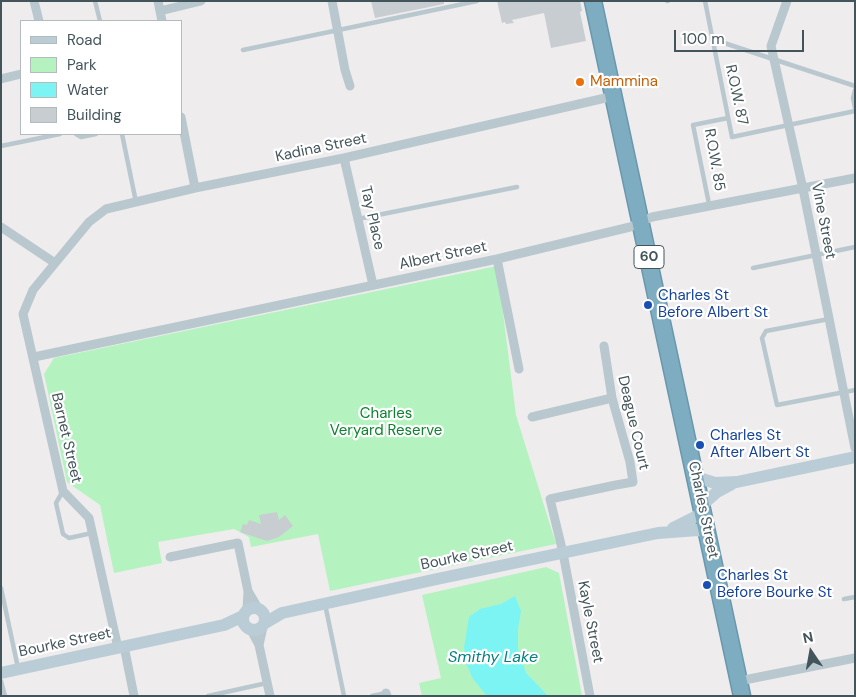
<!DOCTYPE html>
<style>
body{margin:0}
#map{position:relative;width:856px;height:697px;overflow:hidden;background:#efeced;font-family:"DM Sans",sans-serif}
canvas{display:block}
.frame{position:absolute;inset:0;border:2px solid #43555b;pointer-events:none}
.legend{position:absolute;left:20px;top:20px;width:162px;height:115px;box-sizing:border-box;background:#fff;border:1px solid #b4bbbd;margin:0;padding:6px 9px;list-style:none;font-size:15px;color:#43555b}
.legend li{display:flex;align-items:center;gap:10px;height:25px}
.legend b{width:25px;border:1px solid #b4bbbd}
.north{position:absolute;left:786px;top:627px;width:50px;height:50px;-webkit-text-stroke:4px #fff;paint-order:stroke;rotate:348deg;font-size:14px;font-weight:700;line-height:20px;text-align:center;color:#43555b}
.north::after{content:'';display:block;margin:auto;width:18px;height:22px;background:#43555b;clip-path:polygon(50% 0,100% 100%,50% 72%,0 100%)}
.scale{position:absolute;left:674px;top:30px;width:130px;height:22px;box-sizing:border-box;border:2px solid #43555b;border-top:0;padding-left:6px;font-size:15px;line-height:18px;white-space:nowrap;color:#43555b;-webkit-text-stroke:4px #fff;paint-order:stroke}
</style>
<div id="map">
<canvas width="856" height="697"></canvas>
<div class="frame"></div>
<ul class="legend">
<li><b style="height:6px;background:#bacdd6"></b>Road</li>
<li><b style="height:14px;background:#b4f3bf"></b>Park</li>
<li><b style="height:14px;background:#7df4f4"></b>Water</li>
<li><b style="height:14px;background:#c8cdd2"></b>Building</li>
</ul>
<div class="north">N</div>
<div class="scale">100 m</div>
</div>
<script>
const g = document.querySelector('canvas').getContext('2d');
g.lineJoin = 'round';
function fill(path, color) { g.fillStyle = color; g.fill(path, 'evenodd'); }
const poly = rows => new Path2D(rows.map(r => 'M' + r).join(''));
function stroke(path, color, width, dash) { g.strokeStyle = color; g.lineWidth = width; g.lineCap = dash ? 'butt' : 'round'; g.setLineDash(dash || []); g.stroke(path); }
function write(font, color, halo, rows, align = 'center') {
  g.font = font + ' "DM Sans",sans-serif'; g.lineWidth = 4.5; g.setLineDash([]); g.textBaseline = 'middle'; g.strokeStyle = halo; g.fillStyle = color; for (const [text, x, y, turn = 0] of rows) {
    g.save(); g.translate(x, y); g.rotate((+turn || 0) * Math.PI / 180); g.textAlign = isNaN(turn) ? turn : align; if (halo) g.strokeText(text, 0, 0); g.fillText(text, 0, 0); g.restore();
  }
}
fill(poly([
 [497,266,516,415,556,544,330,591,318,534,251,547,249,537,234,529,158,542,162,563,114,573,100,505,67,482,44,374,54,358],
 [546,567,559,573,582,696,422,696,419,683,441,678,422,595]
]), '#b4f3bf');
fill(poly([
 [515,596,521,611,518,629,518,649,526,673,548,696,487,696,473,679,466,663,464,647,469,617,480,609,501,604]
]), '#7df4f4');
fill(poly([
 [371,1,444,1,444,4,375,18],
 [497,1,580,1,582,11,580,12,586,41,551,48,544,13,512,20,514,23,506,24,505,22,502,23],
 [277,512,279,520,285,515,293,526,279,537,267,541,240,532,243,524,247,525,249,520,261,524,259,515]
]), '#c8cdd2');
const highway = poly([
 [593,1,742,696]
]);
stroke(highway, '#6998ad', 19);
stroke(poly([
 [95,1,100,21],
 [667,1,668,1],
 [705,1,732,137,855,111],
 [712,39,855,86],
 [243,50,477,1],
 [855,90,853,98,855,108],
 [76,134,81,137,96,134],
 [122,134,136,202],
 [1,146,60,134],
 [709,204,693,125,728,118],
 [358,219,517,187],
 [753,268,855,247],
 [829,319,766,331,762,338,777,405,855,390],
 [63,491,56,503,63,534,69,538,92,533],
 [1,588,18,668],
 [844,599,855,597],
 [325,604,344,696],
 [1,681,5,696],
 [208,696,267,683],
 [372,696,386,693]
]), '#b9c8ce', 4.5);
stroke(poly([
 [34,1,39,21],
 [158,1,162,21],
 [332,1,345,70,350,86],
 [787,1,771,46,803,189,855,448],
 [160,11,201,1],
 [1,79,21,74],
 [181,117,195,188],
 [344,158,373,285],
 [1,227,55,263],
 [497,259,519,369],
 [34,357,497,259,630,227,652,217,855,178],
 [532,417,612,398],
 [170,557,238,543,248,591,247,610],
 [248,591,258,608],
 [251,630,259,645,270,696],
 [259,645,263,627],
 [124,646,134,696],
 [118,648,89,518,63,491,23,314,33,290,89,222,106,209,195,188,344,158,614,96],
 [739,681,855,658],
 [386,693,387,696],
 [590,696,563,553,550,499,616,485,633,482,630,462,612,398,604,346]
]), '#b9c8ce', 9);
stroke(poly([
 [696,477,715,483,737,482,855,457],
 [702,505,717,492,732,484],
 [673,528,703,513],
 '243 619a11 11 0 1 1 22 0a11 11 0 1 1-22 0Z',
 [265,623,282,613,437,579,658,533,698,530,708,532],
 [1,673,224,625,243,616]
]), '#bacdd6', 12);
stroke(highway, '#7eadc1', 16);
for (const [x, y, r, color] of [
 [580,82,5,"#e8710a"],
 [648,305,5,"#1a4fb4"],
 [700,445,5,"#1a4fb4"],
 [707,585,5,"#1a4fb4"]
]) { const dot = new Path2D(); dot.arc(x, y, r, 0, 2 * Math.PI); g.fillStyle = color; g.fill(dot); stroke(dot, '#fff', 2); }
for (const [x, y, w] of [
 [649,257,30]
]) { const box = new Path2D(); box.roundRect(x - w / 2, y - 11.5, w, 23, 4); g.fillStyle = '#fff'; g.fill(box); stroke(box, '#43555b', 1); }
write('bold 14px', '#43555b', null, [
 ["60",649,257]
]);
write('15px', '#c56008', '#fff', [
 ["Mammina",590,82]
], 'left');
write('15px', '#43555b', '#fff', [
 ["R.O.W. 87",736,95,78],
 ["Kadina Street",321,148,-12],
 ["R.O.W. 85",714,160,80],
 ["Tay Place",372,218,77],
 ["Vine Street",823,221,79],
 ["Albert Street",443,256,-12],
 ["Deague Court",633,423,77],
 ["Barnet Street",66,438,77],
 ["Charles Street",703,510,78],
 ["Bourke Street",467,556,-12],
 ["Kayle Street",590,622,79],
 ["Bourke Street",65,643,-12]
]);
write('15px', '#164399', '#fff', [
 ["Charles St",658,296],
 ["Before Albert St",658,313],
 ["Charles St",710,436],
 ["After Albert St",710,453],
 ["Charles St",717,576],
 ["Before Bourke St",717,593]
], 'left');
write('15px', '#0d832f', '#fff', [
 ["Charles",386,414],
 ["Veryard Reserve",386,431]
]);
write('italic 16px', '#058181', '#fff', [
 ["Smithy Lake",493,658]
]);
</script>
